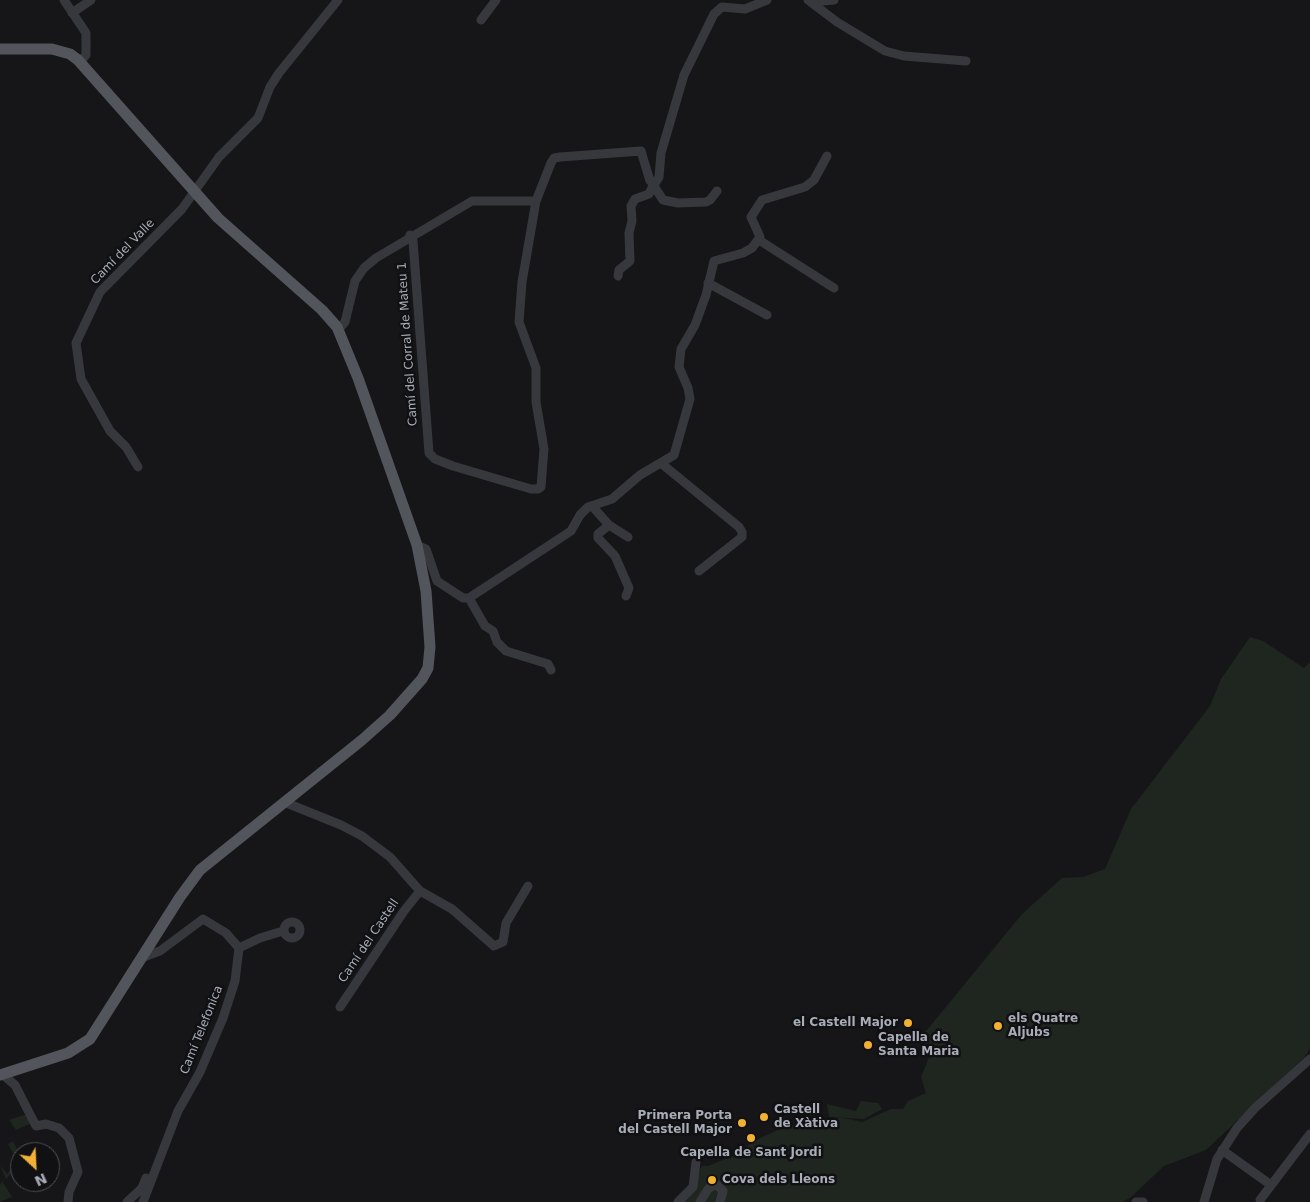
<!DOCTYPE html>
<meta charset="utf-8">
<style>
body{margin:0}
#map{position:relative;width:1310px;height:1202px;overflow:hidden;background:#161618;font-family:"DejaVu Sans",sans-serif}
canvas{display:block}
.north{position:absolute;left:10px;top:1142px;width:50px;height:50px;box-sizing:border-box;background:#111113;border:1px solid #4d4f55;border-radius:50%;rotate:155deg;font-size:14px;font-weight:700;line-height:20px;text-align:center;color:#a8adb8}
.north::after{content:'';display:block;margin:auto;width:18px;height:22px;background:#f2b134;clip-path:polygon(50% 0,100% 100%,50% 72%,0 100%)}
</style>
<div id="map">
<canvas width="1310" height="1202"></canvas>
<div class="north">N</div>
</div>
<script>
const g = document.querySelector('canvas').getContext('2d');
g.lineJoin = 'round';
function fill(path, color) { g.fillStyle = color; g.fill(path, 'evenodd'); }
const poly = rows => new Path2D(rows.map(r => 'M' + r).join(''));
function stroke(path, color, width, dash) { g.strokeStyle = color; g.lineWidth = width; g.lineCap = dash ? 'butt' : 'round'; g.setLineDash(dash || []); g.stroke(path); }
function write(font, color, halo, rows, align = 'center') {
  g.font = font + ' "DejaVu Sans",sans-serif'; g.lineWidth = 5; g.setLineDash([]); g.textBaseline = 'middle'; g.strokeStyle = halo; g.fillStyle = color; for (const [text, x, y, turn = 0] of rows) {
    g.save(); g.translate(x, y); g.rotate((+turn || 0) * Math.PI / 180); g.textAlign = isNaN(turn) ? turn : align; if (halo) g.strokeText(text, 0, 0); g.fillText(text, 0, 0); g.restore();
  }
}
fill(poly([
 [1250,637,1263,641,1304,668,1310,662,1310,1048,1305,1057,1206,1150,1164,1166,1130,1198,1122,1202,683,1202,702,1166,708,1166,732,1156,758,1139,782,1128,828,1118,844,1118,862,1122,891,1109,903,1109,908,1101,926,1093,921,1077,930,1055,920,1033,927,1030,1022,914,1062,878,1083,877,1105,869,1131,809,1210,706,1221,679],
 [861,1101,878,1103,882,1109,864,1119,829,1117,827,1104,856,1111],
 [24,1115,28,1115,32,1123,16,1130,9,1120],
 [13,1141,18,1151,17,1167,6,1179,0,1165,7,1174,12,1168,13,1153,8,1144],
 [2,1181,12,1197,0,1202,0,1185]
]), '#1e261f');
stroke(poly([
 [64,0,86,33,86,55,80,62],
 [808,0,837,22,885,51,904,56,966,61],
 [812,2,834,0],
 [72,13,91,0],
 [481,20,496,0],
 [654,186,663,200,678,203,706,202,710,200,717,191],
 [410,235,413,241,429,453,435,459,453,466,531,489,538,489,541,487,544,449,536,402,536,368,519,322,522,282,536,201,551,163,554,158,560,157,641,151,650,181,656,182,659,177,661,153,684,75,714,14,722,7,745,9,767,0],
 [759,240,834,288],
 [618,276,619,270,630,261,629,233,632,221,631,206,635,199,649,194,654,183],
 [708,283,767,315],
 [338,330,345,322,355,281,364,268,376,258,472,201,536,201],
 [662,464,739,527,742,532,742,537,699,571],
 [138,467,126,447,110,431,81,379,76,343,100,292,182,209,219,157,258,118,270,87,279,73,338,0],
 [592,506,609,525,628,537],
 [609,525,598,534,598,538,615,556,629,588,626,596],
 [417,545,426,549,437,581,463,598,469,598,571,531,580,515,588,507,612,499,640,475,674,455,690,399,688,388,679,367,681,349,695,325,706,295,714,261,743,253,752,248,760,237,751,217,762,200,805,187,814,180,827,156],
 [469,598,485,626,493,631,497,642,506,651,548,664,551,670],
 [284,802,341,825,362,836,390,857,420,891,452,909,494,946,503,942,506,923,528,886],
 '284 930a8 8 0 1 1 16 0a8 8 0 1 1-16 0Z',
 [239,948,260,938,283,931],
 [141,958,160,951,203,919,226,933,239,948,235,981,223,1018,200,1072,178,1111,143,1202],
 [340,1007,404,911,420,891],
 [2,1074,15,1085,36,1126,46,1124,59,1128,69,1138,78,1172,69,1192,68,1202],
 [1222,1150,1271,1185],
 [1260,1200,1310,1134],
 [127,1202,142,1188,146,1178],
 [678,1202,693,1187,696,1162],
 [700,1202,708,1189,716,1184,723,1191,720,1202],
 [1136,1202,1143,1202],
 [1204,1202,1217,1159,1237,1128,1255,1108,1310,1059]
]), '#37383d', 9);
stroke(poly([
 [0,49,52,49,70,54,78,60,218,218,322,310,337,327,358,378,417,545,426,591,430,647,428,668,422,679,390,715,362,740,200,870,180,897,90,1039,68,1053,0,1075]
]), '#53555c', 11);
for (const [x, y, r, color] of [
 [908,1023,5,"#f2b134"],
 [998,1026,5,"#f2b134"],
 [868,1045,5,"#f2b134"],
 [764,1117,5,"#f2b134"],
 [742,1123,5,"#f2b134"],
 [751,1138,5,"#f2b134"],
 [712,1180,5,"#f2b134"]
]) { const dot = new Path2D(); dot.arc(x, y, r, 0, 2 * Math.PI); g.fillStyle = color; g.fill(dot); stroke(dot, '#111113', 2); }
write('12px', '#a8adb8', '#111113', [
 ["Camí del Valle",123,252,-46],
 ["Camí del Corral de Mateu 1",408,344,-94],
 ["Camí del Castell",369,941,-56],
 ["Camí Telefonica",202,1030,-68]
]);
write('bold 12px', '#a8adb8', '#111113', [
 ["els Quatre",1008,1019],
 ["Aljubs",1008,1033],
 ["el Castell Major",898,1023,"right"],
 ["Capella de",878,1038],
 ["Santa Maria",878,1052],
 ["Castell",774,1110],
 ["de Xàtiva",774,1124],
 ["Primera Porta",732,1116,"right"],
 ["del Castell Major",732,1130,"right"],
 ["Capella de Sant Jordi",751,1153,"center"],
 ["Cova dels Lleons",722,1180]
], 'left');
</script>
